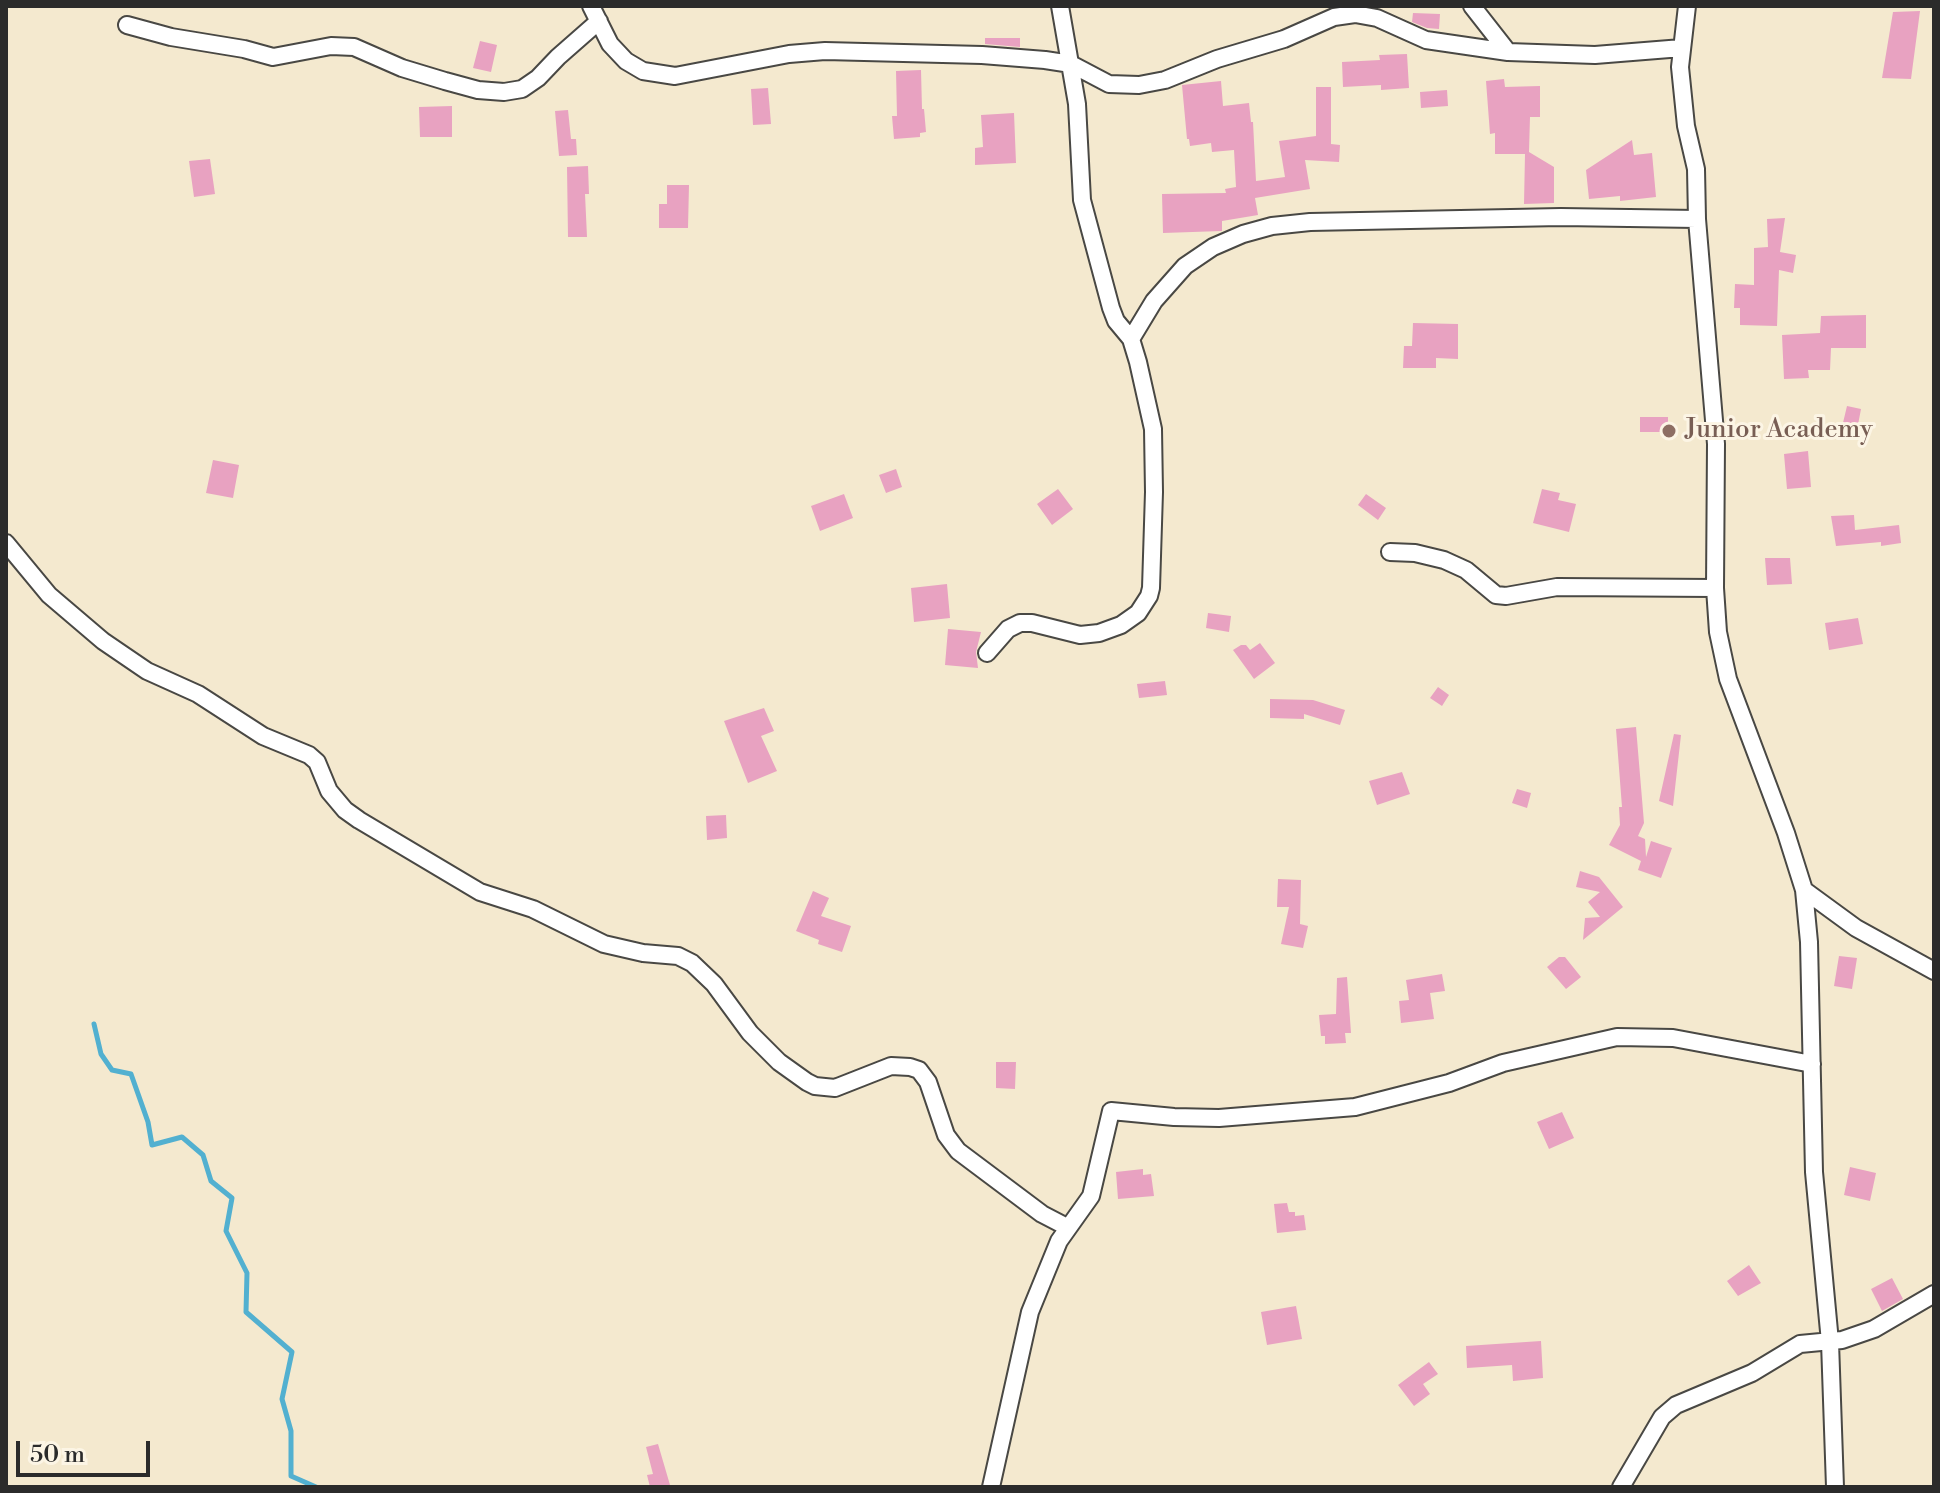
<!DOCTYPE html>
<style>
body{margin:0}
#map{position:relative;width:1940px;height:1493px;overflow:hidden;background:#f4e9cf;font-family:"Libre Bodoni",serif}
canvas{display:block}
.frame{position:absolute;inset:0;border:8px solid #2b2b2b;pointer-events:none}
.scale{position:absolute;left:16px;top:1441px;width:134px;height:36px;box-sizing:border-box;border:4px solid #2b2b2b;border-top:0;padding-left:10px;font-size:24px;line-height:28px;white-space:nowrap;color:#2b2b2b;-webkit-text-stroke:6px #fcf5e5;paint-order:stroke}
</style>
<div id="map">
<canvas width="1940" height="1493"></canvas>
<div class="frame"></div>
<div class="scale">50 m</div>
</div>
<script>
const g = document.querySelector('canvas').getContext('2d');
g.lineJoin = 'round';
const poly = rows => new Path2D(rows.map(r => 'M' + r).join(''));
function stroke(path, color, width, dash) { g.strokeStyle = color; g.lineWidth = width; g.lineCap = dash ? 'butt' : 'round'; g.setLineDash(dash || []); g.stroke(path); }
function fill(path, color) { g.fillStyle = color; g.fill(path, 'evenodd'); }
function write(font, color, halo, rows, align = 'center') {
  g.font = font + ' "Libre Bodoni",serif'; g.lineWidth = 6; g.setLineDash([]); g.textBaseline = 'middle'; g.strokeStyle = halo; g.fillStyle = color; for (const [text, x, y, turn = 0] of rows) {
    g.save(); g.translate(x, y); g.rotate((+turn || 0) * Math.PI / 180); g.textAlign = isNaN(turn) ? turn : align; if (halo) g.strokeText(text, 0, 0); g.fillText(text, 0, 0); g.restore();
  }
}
stroke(poly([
 [94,1024,101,1054,112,1070,131,1074,148,1122,152,1145,182,1137,203,1155,211,1181,232,1198,226,1231,247,1273,246,1312,292,1352,282,1399,291,1431,291,1476,316,1487]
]), '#52b0d0', 5);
fill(poly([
 [1920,11,1911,79,1882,78,1893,12],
 [1413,13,1440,14,1439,29,1427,28,1412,22],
 [985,38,1020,38,1020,47,985,44],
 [480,41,497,45,491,72,473,68],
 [1407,54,1409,88,1381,90,1381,85,1343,87,1342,62,1380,60,1379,55],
 [921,70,922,109,924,109,926,132,920,133,920,137,894,139,892,116,897,116,896,71],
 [1504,79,1505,87,1540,86,1540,117,1530,117,1529,152,1554,167,1554,203,1524,204,1525,154,1495,154,1495,133,1490,134,1486,81],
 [1221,81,1223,106,1249,103,1251,122,1253,122,1256,181,1285,177,1279,141,1316,136,1316,87,1331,87,1331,144,1340,145,1339,162,1305,160,1310,189,1255,198,1258,215,1222,221,1222,231,1163,233,1162,194,1226,193,1225,189,1236,187,1234,150,1212,152,1211,143,1190,146,1189,139,1187,139,1182,85],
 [768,88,771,124,753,125,751,89],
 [1447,90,1448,106,1421,108,1420,92],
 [452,106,452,137,420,137,419,107],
 [568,110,571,139,576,139,577,155,559,156,555,111],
 [1014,113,1016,163,975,165,975,148,983,147,981,115],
 [1632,140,1634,155,1652,153,1656,197,1620,201,1620,196,1589,199,1586,170],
 [210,159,215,194,194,197,189,161],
 [588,166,589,194,585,194,587,237,568,237,567,167],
 [667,185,689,185,688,228,659,228,659,204,667,204],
 [1785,218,1780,252,1796,255,1793,273,1779,270,1777,326,1740,325,1740,308,1734,308,1735,284,1754,285,1754,248,1768,247,1767,219],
 [1866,315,1866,348,1831,348,1830,370,1808,370,1809,378,1784,379,1782,335,1820,333,1821,316],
 [1413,323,1458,324,1458,359,1436,358,1436,368,1403,368,1404,346,1412,346],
 [1847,406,1861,409,1857,430,1842,427],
 [1640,417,1668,417,1668,432,1640,432],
 [1808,451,1811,487,1787,489,1784,454],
 [213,460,239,465,233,498,206,493],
 [896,469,902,487,886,493,879,475],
 [1058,489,1073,509,1052,525,1037,504],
 [1542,489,1560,493,1558,500,1576,504,1569,532,1533,523],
 [844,494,853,518,820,531,811,506],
 [1366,494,1386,508,1378,520,1358,505],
 [1854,515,1855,530,1899,525,1901,543,1881,546,1881,542,1836,546,1831,516],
 [1765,558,1790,558,1792,584,1767,585],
 [947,584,950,618,914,622,911,588],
 [1208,613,1231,616,1229,632,1206,628],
 [1858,618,1863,644,1829,650,1825,623],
 [948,629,981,632,976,652,978,668,945,665],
 [1260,643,1275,663,1254,679,1233,650,1241,645,1246,645,1250,650],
 [1165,681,1167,695,1139,698,1137,684],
 [1438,687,1449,695,1442,706,1430,698],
 [1270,699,1313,700,1345,710,1340,725,1304,714,1304,719,1270,718],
 [764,708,774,731,761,736,777,771,748,783,724,721],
 [1636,727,1644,823,1638,836,1645,839,1646,857,1651,841,1672,848,1661,878,1638,870,1641,861,1609,845,1620,825,1619,807,1622,807,1616,729],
 [1674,734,1681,735,1673,806,1659,801],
 [1402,772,1410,794,1377,805,1369,781],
 [1517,789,1531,793,1527,808,1512,803],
 [726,815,727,838,707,840,706,816],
 [1580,871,1599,877,1623,907,1583,940,1585,918,1600,917,1588,902,1600,892,1576,887],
 [1278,879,1301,880,1300,924,1308,926,1303,948,1281,944,1289,907,1277,907],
 [813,891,829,898,821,916,851,926,842,952,818,944,819,940,796,931],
 [1839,956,1857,958,1852,989,1834,986],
 [1559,957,1565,957,1581,977,1566,989,1547,967],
 [1442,974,1445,991,1430,993,1434,1019,1401,1023,1399,1001,1409,1000,1406,980],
 [1347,977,1351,1033,1345,1033,1346,1043,1325,1044,1325,1036,1321,1036,1319,1015,1336,1014,1337,978],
 [996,1062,1016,1062,1015,1089,996,1088],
 [1562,1112,1574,1138,1549,1149,1537,1122],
 [1850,1167,1876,1173,1870,1201,1844,1195],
 [1143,1169,1143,1175,1151,1174,1154,1196,1118,1199,1116,1172],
 [1287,1203,1289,1212,1295,1212,1295,1216,1304,1215,1306,1230,1277,1233,1274,1204],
 [1749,1265,1761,1283,1738,1296,1727,1281],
 [1892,1278,1903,1299,1882,1311,1871,1289],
 [1296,1306,1302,1339,1267,1345,1261,1312],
 [1541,1341,1543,1378,1513,1381,1512,1365,1467,1368,1466,1346],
 [1429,1362,1438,1374,1423,1384,1430,1394,1414,1406,1398,1385],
 [658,1444,670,1485,650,1487,647,1475,653,1474,646,1447]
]), '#e8a2c1');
const minor = poly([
 [591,6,610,44,626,61,643,71,675,76,789,54,825,51,982,55,1045,60,1071,64,1109,84,1139,85,1165,80,1217,59,1284,39,1334,17,1355,14,1377,18,1426,40,1508,52,1595,55,1682,48],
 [1472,6,1508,52],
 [1687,6,1680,67,1686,126,1696,169,1697,219,1716,444,1715,588,1718,632,1728,679,1786,833,1804,890,1809,942,1814,1172,1830,1342,1835,1487],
 [127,25,171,37,244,49,273,57,331,46,354,47,402,68,445,81,478,90,504,92,522,89,538,78,558,57,599,21],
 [1131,339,1154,301,1185,266,1213,247,1243,234,1272,226,1310,222,1561,217,1697,219],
 [6,543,49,595,103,641,147,671,198,694,263,736,309,755,317,762,329,791,345,810,359,820,480,892,533,909,604,944,643,953,678,956,692,963,714,984,750,1033,779,1062,807,1082,815,1086,835,1088,891,1066,910,1067,919,1070,928,1082,946,1135,958,1151,1042,1214,1067,1227],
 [1390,552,1415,553,1444,560,1466,570,1496,595,1506,596,1557,587,1715,588],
 [987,653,1008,629,1020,623,1032,623,1080,635,1099,633,1121,625,1138,613,1149,596,1151,588,1154,492,1153,429,1138,362,1131,339,1116,321,1111,308,1082,200,1077,104,1060,6],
 [1804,890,1856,928,1934,971],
 [991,1487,1030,1312,1059,1241,1091,1196,1111,1111,1174,1117,1219,1118,1355,1107,1449,1083,1503,1063,1617,1037,1673,1038,1812,1064],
 [1621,1487,1662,1417,1676,1405,1752,1373,1800,1344,1842,1340,1874,1329,1934,1294]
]);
stroke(minor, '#494844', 20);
stroke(minor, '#fff', 16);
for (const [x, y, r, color] of [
 [1669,431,8,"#8d6e63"]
]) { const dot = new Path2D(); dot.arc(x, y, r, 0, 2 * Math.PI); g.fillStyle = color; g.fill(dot); stroke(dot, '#fcf5e5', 3); }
write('26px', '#785e54', '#fcf5e5', [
 ["Junior Academy",1685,431]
], 'left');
</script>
